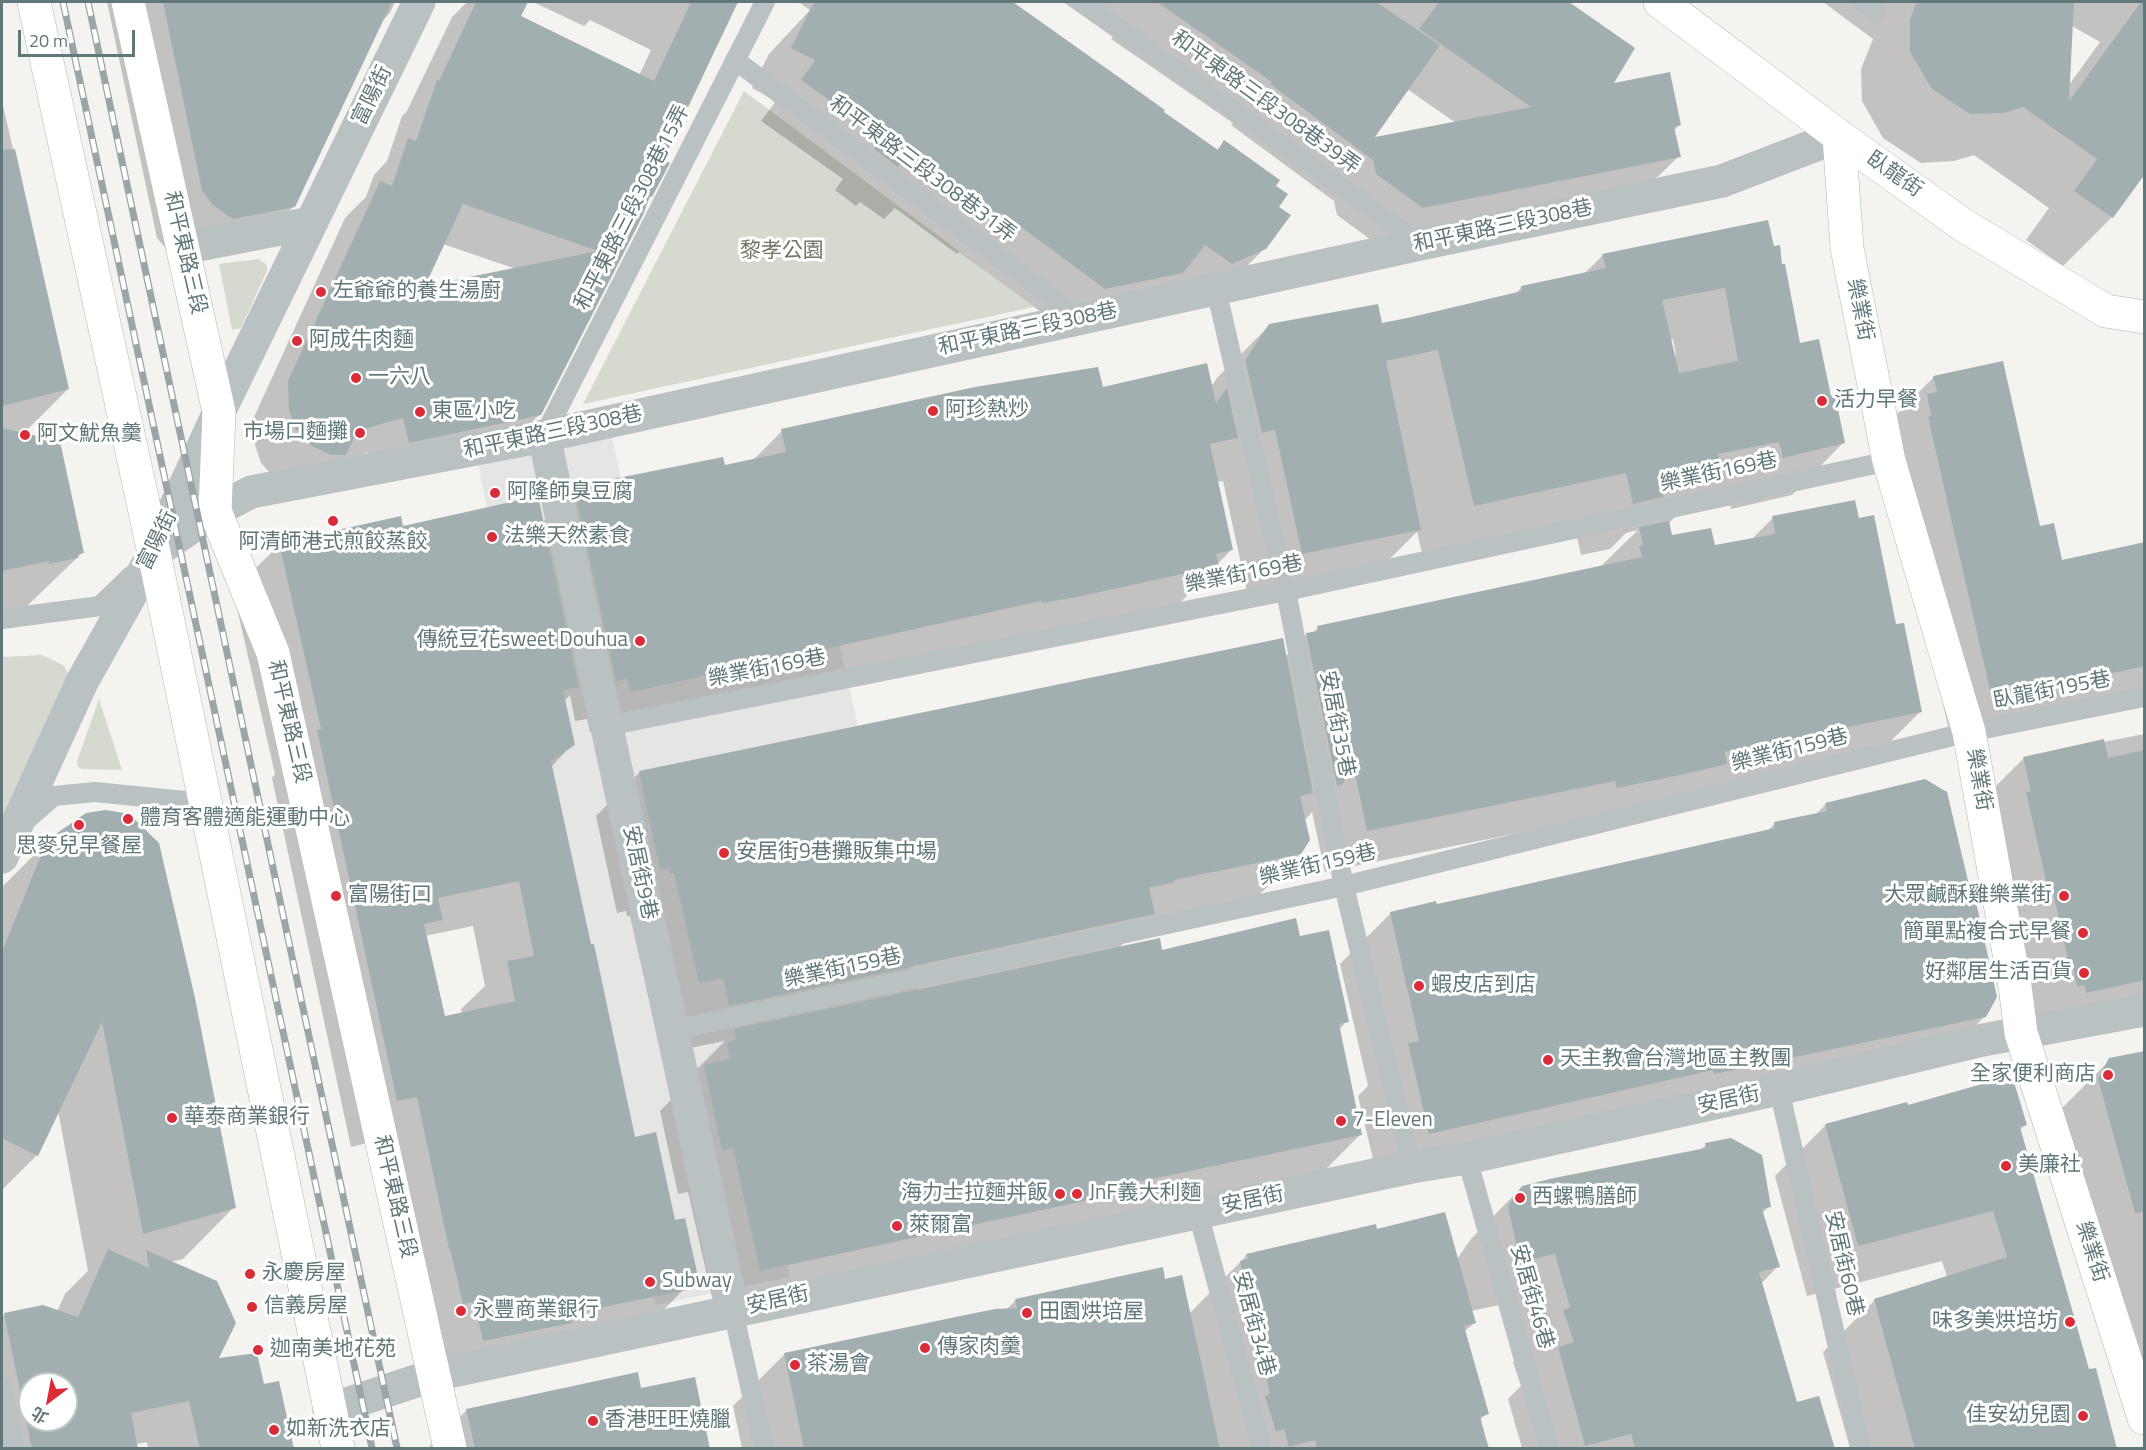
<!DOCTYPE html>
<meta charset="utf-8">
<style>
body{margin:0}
#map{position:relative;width:2146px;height:1450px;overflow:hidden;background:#f4f3f0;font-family:"Titillium Web","Noto Sans TC",sans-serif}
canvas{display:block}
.frame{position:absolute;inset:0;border:3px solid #60787a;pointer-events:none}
.north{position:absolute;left:18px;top:1372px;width:60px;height:60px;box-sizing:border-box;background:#fff;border:2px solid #bfc9ca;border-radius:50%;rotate:212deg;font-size:16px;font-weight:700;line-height:24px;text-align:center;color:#60787a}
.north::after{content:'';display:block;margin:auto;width:21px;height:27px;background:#db2a38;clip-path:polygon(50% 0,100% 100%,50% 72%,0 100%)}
.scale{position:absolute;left:18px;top:30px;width:117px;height:27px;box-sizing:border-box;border:3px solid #60787a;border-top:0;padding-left:8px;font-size:18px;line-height:21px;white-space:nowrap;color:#60787a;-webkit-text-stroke:4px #fff;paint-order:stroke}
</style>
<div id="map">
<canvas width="2146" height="1450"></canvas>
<div class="frame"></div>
<div class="north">北</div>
<div class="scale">20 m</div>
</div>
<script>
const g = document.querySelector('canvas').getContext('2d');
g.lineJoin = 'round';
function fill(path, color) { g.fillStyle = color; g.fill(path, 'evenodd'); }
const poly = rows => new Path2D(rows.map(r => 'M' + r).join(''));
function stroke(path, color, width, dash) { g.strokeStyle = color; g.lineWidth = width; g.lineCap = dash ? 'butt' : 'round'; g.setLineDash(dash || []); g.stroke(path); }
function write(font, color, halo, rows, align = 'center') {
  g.font = font + ' "Titillium Web","Noto Sans TC",sans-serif'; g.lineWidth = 6; g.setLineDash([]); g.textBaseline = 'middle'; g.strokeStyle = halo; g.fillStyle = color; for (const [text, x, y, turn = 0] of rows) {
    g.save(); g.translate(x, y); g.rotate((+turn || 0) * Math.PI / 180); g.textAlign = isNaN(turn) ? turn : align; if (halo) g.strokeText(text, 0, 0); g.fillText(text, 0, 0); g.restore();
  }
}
fill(poly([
 [612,437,655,641,830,603,935,1064,753,1104,790,1277,656,1305,478,465]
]), '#e5e5e4');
fill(poly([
 [744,91,1034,307,583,404],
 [258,259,267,265,267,271,241,328,232,330,219,264],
 [42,655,63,665,70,676,2,826,2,657],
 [99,699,122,770,82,769,78,767,77,761]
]), '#d6d9d0');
fill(poly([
 [107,2,395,2,390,13,381,22,295,205,249,251,167,250,157,238],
 [467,2,527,2,519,17,639,76,651,50,590,20,584,26,533,2,736,2,661,161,651,196,647,200,540,414,505,449,374,477,368,452,277,481,261,463,255,445,254,417,345,218,366,197,374,175,387,161,402,116,407,111,452,17],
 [443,244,516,269,422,288],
 [798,2,1011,2,1163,110,1162,112,1216,151,1225,142,1274,186,1277,207,1265,248,1224,289,1064,329,987,272,959,252,957,254,895,208,884,219,860,202,856,206,835,190,843,179,761,121,776,101,752,88,769,54,810,10],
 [1063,2,1566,2,1633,49,1611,85,1679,125,1674,131,1679,156,1638,196,1382,248,1337,215,1334,201,1231,125,1233,123,1111,39,1113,37],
 [1407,89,1456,123,1372,140],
 [1823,2,2144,2,2144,172,2112,217,2063,266,2026,240,2049,208,1974,155,1954,161,1921,163,1883,138,1862,101,1861,69,1873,39],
 [2072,26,2100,42,2069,85],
 [2,101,68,389,22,435,83,552,27,606,2,612],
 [1767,222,1799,345,1830,398,1843,443,1792,495,1731,509,1728,493,1692,500,1669,523,1671,537,1713,547,1751,540,1773,518,1858,520,1894,626,1920,712,1878,754,1573,822,1325,872,1312,812,1304,821,1300,854,1256,898,1147,920,1119,948,1161,952,1299,938,1347,1021,1339,1030,1361,1134,1316,1179,716,1315,688,1192,678,1194,660,1111,691,1080,690,1076,725,1041,685,1049,655,1026,630,916,627,916,626,911,617,913,596,816,640,772,1285,657,1307,634,1312,633,1318,628,1600,567,1638,530,1626,533,1610,549,1581,555,1574,524,1423,557,1417,532,1367,581,1250,605,1223,481,1217,482,1231,550,1176,607,1001,641,590,732,587,719,575,721,570,695,564,701,573,744,551,767,634,1139,684,1289,638,1336,436,1386,371,1142,351,1147,272,778,275,774,233,591,280,544,402,528,542,523,575,489,752,461,782,431,1101,388,1211,387,1217,378,1270,325,1381,325,1515,294,1522,287,1584,274,1603,255],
 [1673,339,1676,355,1673,355,1670,340],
 [473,926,485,986,461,1009,462,1014,443,1018,425,936],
 [1934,377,2061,562,2144,545,2144,697,1951,739,1887,459,1893,418],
 [2144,734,2144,1018,2036,1042,1973,809,2024,758],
 [1826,804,1985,1016,1934,1068,1379,1184,1358,1096,1368,1086,1340,964,1391,913,1436,906,1767,832,1775,823,1815,815],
 [48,841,234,1207,183,1259,170,1262,216,1359,263,1386,293,1448,148,1448,147,1442,136,1444,137,1448,2,1448,2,1317,5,1314,57,1312,65,1294,88,1271,58,1111,37,1155,2,1190,2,887],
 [30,1384,66,1384,66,1420,30,1420],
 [2144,1052,2144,1378,2056,1114,2110,1060],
 [1907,1107,2025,1125,2020,1130,2088,1371,2115,1448,1850,1448,1823,1352,1875,1300,1947,1277,1942,1261,1807,1296,1775,1176,1826,1125],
 [1706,1145,1769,1206,1762,1214,1778,1266,1761,1284,1808,1448,1522,1448,1508,1399,1521,1386,1513,1362,1519,1356,1504,1304,1471,1311,1474,1323,1464,1332,1487,1413,1479,1421,1487,1448,742,1448,733,1406,785,1354,1006,1310,1016,1300,1164,1280,1189,1314,1247,1255,1376,1231,1457,1259,1471,1239,1522,1187,1699,1151],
 [640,1390,708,1448,428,1448,467,1410]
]), '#0003');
fill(poly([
 [163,2,392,2,295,207,234,219,228,216,213,205,202,191],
 [476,2,528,2,521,16,654,81,691,2,738,2,663,160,670,163,652,197,650,196,643,215,541,415,409,443,403,418,357,431,346,455,331,455,312,446,295,428,289,410,288,381,380,181,392,186,408,138,416,141,437,80,439,81],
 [463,204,598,251,425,286],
 [814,2,1013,2,1165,110,1164,112,1218,150,1224,140,1280,180,1276,186,1288,194,1279,207,1291,215,1266,249,1232,264,1205,245,1183,273,1105,289,1028,232,1000,213,999,215,935,167,926,180,901,163,898,167,874,149,882,138,801,80,815,60,791,48],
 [1157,2,1376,2,1440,45,1375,137,1531,107,1419,29,1439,2,1569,2,1635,48,1614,83,1670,72,1681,125,1674,127,1681,157,1423,208,1376,174,1373,160,1270,84,1272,82],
 [1917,2,2074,2,2069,101,2141,2,2145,2,2145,174,2113,218,2074,191,2097,159,2023,107,2004,113,1970,114,1932,89,1910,52,1910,19],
 [15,149,69,389,2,406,2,150],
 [1768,220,1774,246,1780,245,1782,264,1785,264,1800,343,1819,339,1831,396,1835,395,1845,443,1783,458,1779,442,1718,454,1722,472,1661,486,1664,497,1633,504,1626,473,1474,506,1438,350,1386,361,1421,530,1302,554,1275,430,1262,433,1245,360,1269,324,1378,304,1382,323,1412,317,1522,291,1521,286,1606,268,1602,254],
 [1725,288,1738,361,1679,373,1662,300],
 [2003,361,2040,526,2054,523,2062,560,2145,542,2145,666,1992,699,1928,417,1931,416,1927,394,1937,392,1933,376],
 [1207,363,1216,403,1227,388,1238,438,1210,444,1233,550,1216,554,1219,566,1077,597,1042,603,1041,601,631,692,627,679,616,681,574,488,578,486,723,457,725,465,786,452,781,429,975,387,1098,367,1103,387],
 [2,428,60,441,84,553,78,554,78,558,49,564,49,561,2,571],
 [538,496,579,687,563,690,575,745,551,761,591,944,594,944,635,1137,656,1132,675,1220,685,1218,697,1272,686,1290,570,1314,572,1323,483,1341,474,1302,463,1304,450,1249,449,1249,417,1097,397,1101,317,730,321,729,279,543,401,516,403,526],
 [519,881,534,956,507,961,515,1001,445,1016,424,924,443,920,438,898],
 [1855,500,1859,518,1874,515,1896,624,1904,623,1922,712,1725,752,1727,764,1680,775,1617,788,1615,781,1367,831,1353,764,1342,785,1337,786,1306,633,1318,631,1317,626,1642,557,1639,546,1643,545,1639,527,1669,521,1672,535,1711,528,1715,545,1775,534,1772,516],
 [1283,638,1313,793,1300,796,1310,840,1301,854,1174,880,1175,882,1149,888,1155,914,729,1006,723,978,699,983,674,873,670,873,669,868,660,870,639,771],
 [2104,739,2108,758,2145,750,2145,980,2086,993,2084,985,2077,986,2072,964,2069,964,2051,884,2047,885,2026,792,2031,791,2023,757],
 [1925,779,1947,792,1973,902,1976,902,1997,997,1986,1017,1714,1074,1713,1070,1429,1134,1408,1043,1419,1041,1390,912,1436,901,1437,904,1479,895,1775,828,1774,822,1827,811,1825,803],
 [106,810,129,814,159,843,195,998,236,1208,143,1234,102,1022,38,1156,2,1138,2,952,47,840,86,813],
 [1296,918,1300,936,1329,930,1349,1022,1339,1024,1362,1135,1128,1184,1130,1191,760,1271,733,1148,722,1150,704,1065,730,1059,727,1042,736,1040,734,1029,1160,938,1162,950],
 [2145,1051,2145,1212,2135,1213,2098,1079,2109,1058],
 [2000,1079,2002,1085,2014,1082,2027,1125,2020,1127,2089,1369,2096,1368,2117,1449,1915,1449,1874,1299,2007,1257,1993,1211,1858,1246,1825,1124,1907,1102,1908,1105],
 [1731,1138,1762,1155,1771,1207,1762,1209,1780,1267,1759,1272,1797,1402,1819,1396,1835,1449,1635,1449,1631,1434,1585,1446,1558,1347,1574,1342,1563,1310,1570,1307,1555,1254,1520,1262,1508,1206,1522,1186,1554,1178,1706,1148,1705,1143],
 [1445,1212,1476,1323,1464,1326,1489,1414,1480,1417,1489,1449,1317,1449,1315,1440,1289,1447,1284,1429,1276,1432,1265,1396,1270,1394,1240,1261,1248,1259,1246,1254,1376,1224,1377,1229],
 [108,1249,149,1268,146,1250,217,1281,236,1323,219,1358,257,1353,264,1384,279,1381,294,1449,200,1449,189,1401,131,1413,138,1449,32,1449,4,1313,43,1305,78,1317],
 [30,1384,66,1384,66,1420,30,1420],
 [1163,1267,1165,1279,1182,1275,1220,1449,804,1449,784,1353,946,1319,995,1309,1017,1308,1015,1299],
 [638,1372,641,1388,695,1377,710,1449,475,1449,466,1409]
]), '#a2afb0');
const secondary = poly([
 [34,2,154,553,338,1448],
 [128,2,219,412,215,511,273,653,450,1448],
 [1660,2,1839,136,1963,225,2106,311,2144,317],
 [1839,136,1847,248,1889,461,1969,732,2015,986,2021,1033,2144,1418]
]);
stroke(secondary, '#adb6b7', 34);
stroke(poly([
 [1082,2,1421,244],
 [1862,2,1876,12],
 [735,60,1080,318],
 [1216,289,1286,591,1344,886,1412,1167],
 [544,436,765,2],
 [2,619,100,606,131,576],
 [607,726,1286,591,1889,461],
 [24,822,54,796,95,792,205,803],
 [674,1030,1344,886,1969,732,2144,697],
 [1779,1089,1861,1448],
 [1467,1158,1549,1448],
 [1198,1213,1262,1448],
 [733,1311,764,1448],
 [2,1388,15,1448]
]), '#bac1c2', 20);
stroke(poly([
 [183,248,311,223],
 [544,436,733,1311],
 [154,553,215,511,251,492,544,436,1421,244,1722,181,1839,136],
 [2,857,82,682,154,553,219,412,419,2],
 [329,1410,434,1375,1412,1167,1467,1158,1779,1089,1983,1040,2144,1010]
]), '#bac1c2', 33);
stroke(secondary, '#fff', 33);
const rail = poly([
 [63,2,372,1448],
 [88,2,397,1448]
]);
stroke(rail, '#9aa5a7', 7);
stroke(rail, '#fff', 4.5, [14]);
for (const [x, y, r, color] of [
 [321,292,6,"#db2a38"],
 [297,341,6,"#db2a38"],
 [356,378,6,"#db2a38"],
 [1822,401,6,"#db2a38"],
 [933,411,6,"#db2a38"],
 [420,412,6,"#db2a38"],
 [360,433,6,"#db2a38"],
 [25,435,6,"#db2a38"],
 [495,493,6,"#db2a38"],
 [333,521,6,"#db2a38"],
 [492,537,6,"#db2a38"],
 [640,641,6,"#db2a38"],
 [128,819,6,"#db2a38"],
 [79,825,6,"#db2a38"],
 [724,853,6,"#db2a38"],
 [336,896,6,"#db2a38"],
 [2064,896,6,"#db2a38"],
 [2083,933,6,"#db2a38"],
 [2084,973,6,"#db2a38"],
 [1419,986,6,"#db2a38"],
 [1548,1060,6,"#db2a38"],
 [2108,1075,6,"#db2a38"],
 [172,1118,6,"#db2a38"],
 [1341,1121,6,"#db2a38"],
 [2006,1166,6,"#db2a38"],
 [1060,1194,6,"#db2a38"],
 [1077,1194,6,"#db2a38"],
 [1520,1198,6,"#db2a38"],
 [897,1226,6,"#db2a38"],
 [250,1274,6,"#db2a38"],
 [650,1282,6,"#db2a38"],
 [252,1307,6,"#db2a38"],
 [461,1311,6,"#db2a38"],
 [1027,1313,6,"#db2a38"],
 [2070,1322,6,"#db2a38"],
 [925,1348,6,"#db2a38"],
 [258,1350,6,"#db2a38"],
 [795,1365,6,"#db2a38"],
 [2083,1416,6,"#db2a38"],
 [593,1421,6,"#db2a38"],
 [274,1430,6,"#db2a38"]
]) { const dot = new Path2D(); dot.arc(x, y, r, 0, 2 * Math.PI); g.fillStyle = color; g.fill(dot); stroke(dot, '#fff', 2); }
write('21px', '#60787a', '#fff', [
 ["富陽街",373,96,-64],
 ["和平東路三段308巷39弄",1265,103,36],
 ["和平東路三段308巷31弄",922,170,37],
 ["臥龍街",1894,175,35],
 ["和平東路三段308巷15弄",633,208,-63],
 ["和平東路三段308巷",1503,227,-12],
 ["和平東路三段",184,253,77],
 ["樂業街",1859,310,79],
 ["和平東路三段308巷",1028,330,-12],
 ["和平東路三段308巷",553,433,-12],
 ["樂業街169巷",1719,473,-12],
 ["富陽街",158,541,-64],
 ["樂業街169巷",1244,575,-11],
 ["樂業街169巷",767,669,-11],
 ["臥龍街195巷",2052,691,-11],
 ["和平東路三段",288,722,77],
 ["安居街35巷",1336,724,79],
 ["樂業街159巷",1790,751,-14],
 ["樂業街",1978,780,80],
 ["樂業街159巷",1318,866,-13],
 ["安居街9巷",639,873,78],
 ["樂業街159巷",843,969,-12],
 ["安居街",1729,1101,-12],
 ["和平東路三段",394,1197,77],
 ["安居街",1253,1201,-12],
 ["樂業街",2091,1252,72],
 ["安居街60巷",1843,1264,77],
 ["安居街46巷",1531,1297,74],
 ["安居街",778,1301,-13],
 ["安居街34巷",1253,1324,75]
]);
write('21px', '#6e7863', '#fff', [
 ["黎孝公園",782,252]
]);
write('21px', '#60787a', '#fff', [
 ["左爺爺的養生湯廚",333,292],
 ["阿成牛肉麵",309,341],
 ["一六八",368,378],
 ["活力早餐",1834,401],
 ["阿珍熱炒",945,411],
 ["東區小吃",432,412],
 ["市場口麵攤",348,433,"right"],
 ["阿文魷魚羹",37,435],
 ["阿隆師臭豆腐",507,493],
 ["法樂天然素食",504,537],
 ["阿清師港式煎餃蒸餃",333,543,"center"],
 ["傳統豆花sweet Douhua",628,641,"right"],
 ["體育客體適能運動中心",140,819],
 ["思麥兒早餐屋",79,847,"center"],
 ["安居街9巷攤販集中場",736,853],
 ["富陽街口",348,896],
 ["大眾鹹酥雞樂業街",2052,896,"right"],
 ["簡單點複合式早餐",2071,933,"right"],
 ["好鄰居生活百貨",2072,973,"right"],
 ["蝦皮店到店",1431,986],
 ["天主教會台灣地區主教團",1560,1060],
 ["全家便利商店",2096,1075,"right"],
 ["華泰商業銀行",184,1118],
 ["7-Eleven",1353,1121],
 ["美廉社",2018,1166],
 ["海力士拉麵丼飯",1048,1194,"right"],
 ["JnF義大利麵",1089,1194],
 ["西螺鴨膳師",1532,1198],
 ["萊爾富",909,1226],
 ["永慶房屋",262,1274],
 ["Subway",662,1282],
 ["信義房屋",264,1307],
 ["永豐商業銀行",473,1311],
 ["田園烘培屋",1039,1313],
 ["味多美烘培坊",2058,1322,"right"],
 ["傳家肉羹",937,1348],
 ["迦南美地花苑",270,1350],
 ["茶湯會",807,1365],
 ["佳安幼兒園",2071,1416,"right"],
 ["香港旺旺燒臘",605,1421],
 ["如新洗衣店",286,1430]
], 'left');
</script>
